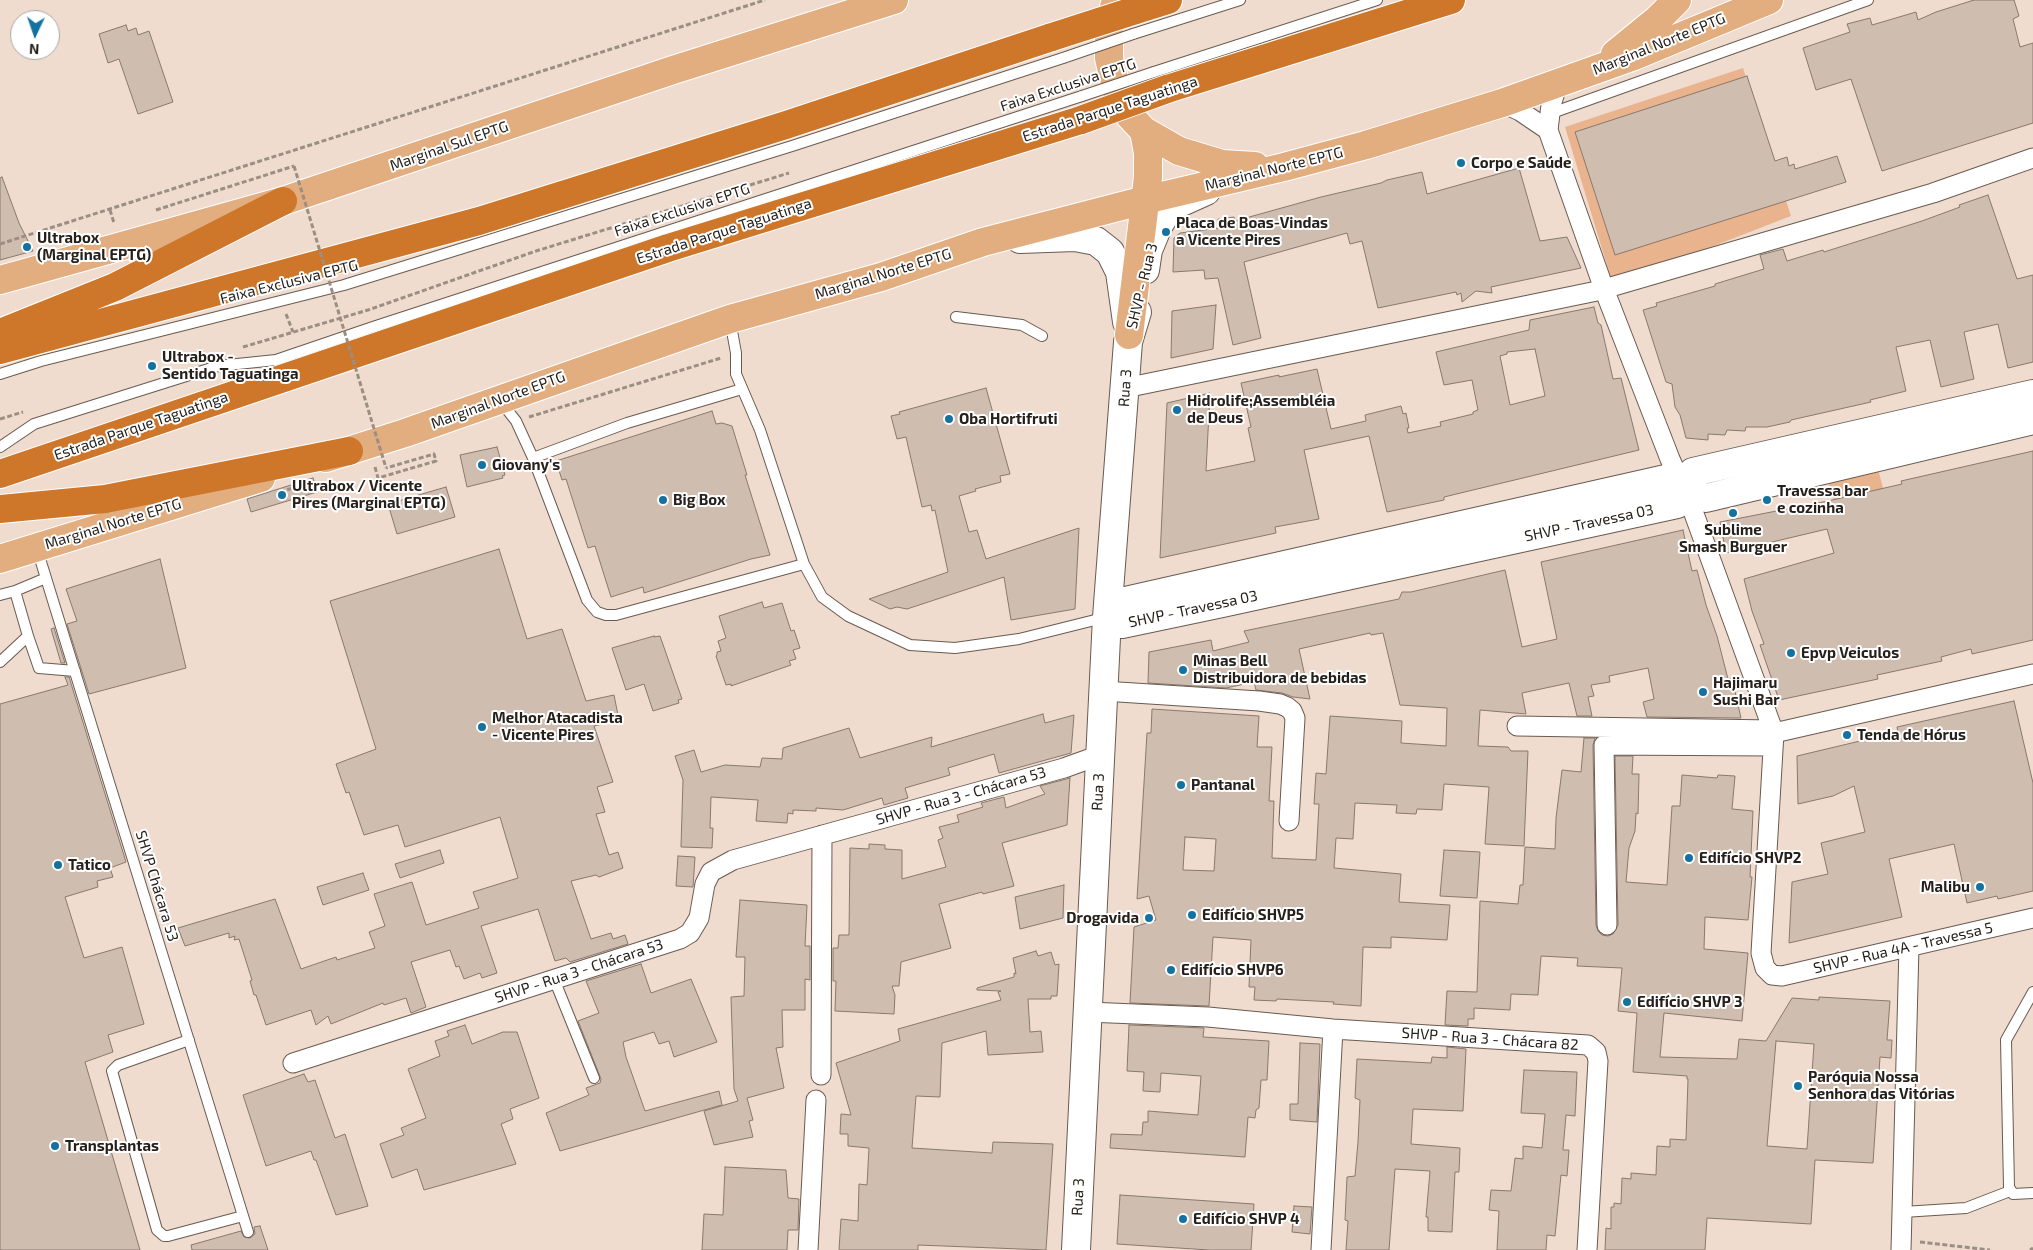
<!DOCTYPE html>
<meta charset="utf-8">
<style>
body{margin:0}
#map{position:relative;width:2033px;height:1250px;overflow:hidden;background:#efdccf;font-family:"Exo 2",sans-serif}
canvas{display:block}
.north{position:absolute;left:10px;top:10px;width:50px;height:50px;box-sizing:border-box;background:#fff;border:1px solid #a8a6a4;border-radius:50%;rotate:183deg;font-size:14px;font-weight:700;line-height:20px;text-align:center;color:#26201b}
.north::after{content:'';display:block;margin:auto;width:18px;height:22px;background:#1472a0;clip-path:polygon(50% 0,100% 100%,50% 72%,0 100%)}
</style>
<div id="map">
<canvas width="2033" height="1250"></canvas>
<div class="north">N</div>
</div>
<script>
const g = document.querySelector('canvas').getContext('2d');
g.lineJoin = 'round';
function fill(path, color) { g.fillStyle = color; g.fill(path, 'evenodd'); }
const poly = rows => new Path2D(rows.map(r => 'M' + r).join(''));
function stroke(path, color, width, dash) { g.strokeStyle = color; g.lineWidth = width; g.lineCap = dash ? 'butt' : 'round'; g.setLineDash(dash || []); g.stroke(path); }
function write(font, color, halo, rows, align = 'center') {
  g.font = font + ' "Exo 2",sans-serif'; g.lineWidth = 4; g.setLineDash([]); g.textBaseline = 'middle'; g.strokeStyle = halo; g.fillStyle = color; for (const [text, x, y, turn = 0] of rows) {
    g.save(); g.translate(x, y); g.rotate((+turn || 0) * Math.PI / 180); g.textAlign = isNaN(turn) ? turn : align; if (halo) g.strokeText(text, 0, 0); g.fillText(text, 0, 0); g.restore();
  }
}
fill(poly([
 [1743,68,1791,216,1613,285,1565,127],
 [1878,469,1905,570,1856,580,1828,480]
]), '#e9b38d');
const building = poly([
 [1974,0,2014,0,2019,16,2013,19,2020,47,2033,43,2033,123,1882,171,1851,79,1816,90,1803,48,1850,32,1847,24,1870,18,1872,25,1916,12,1918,20,1936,12,1974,0],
 [126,25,128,31,136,28,138,35,149,31,173,102,138,114,119,59,108,63,99,34,126,25],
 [1747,76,1775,161,1787,157,1789,166,1794,164,1795,169,1837,156,1846,182,1615,255,1575,132,1747,76],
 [1519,168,1540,241,1567,237,1581,268,1491,287,1492,293,1476,291,1462,302,1461,293,1457,295,1456,292,1378,308,1362,241,1350,244,1347,233,1244,262,1261,338,1233,345,1218,278,1205,279,1204,270,1173,272,1174,238,1180,233,1219,228,1218,219,1234,217,1235,221,1321,197,1381,183,1387,180,1422,172,1427,194,1519,168],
 [2,177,19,223,33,251,0,260,0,178,2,177],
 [1988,195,2017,279,2033,275,2033,362,2008,368,1998,324,1964,332,1974,379,1941,387,1930,340,1896,347,1906,391,1870,400,1871,402,1791,420,1790,422,1767,427,1746,427,1745,431,1727,430,1725,435,1708,434,1708,440,1686,438,1680,415,1675,407,1672,384,1666,382,1643,310,1657,306,1656,303,1715,286,1715,284,1764,269,1760,255,1783,249,1787,261,1823,250,1824,252,1922,221,1960,207,1959,205,1988,195],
 [1216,305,1213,349,1171,358,1172,311,1216,305],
 [1594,307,1598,323,1601,325,1613,379,1621,378,1639,450,1444,497,1444,500,1387,512,1369,436,1304,450,1319,519,1275,527,1276,533,1160,558,1167,403,1210,393,1206,471,1255,461,1248,428,1251,427,1241,383,1279,375,1279,377,1317,369,1331,429,1366,421,1365,415,1401,406,1403,414,1406,413,1409,428,1407,428,1408,433,1441,426,1440,422,1473,414,1473,412,1478,410,1472,380,1444,385,1436,352,1529,330,1530,320,1594,307],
 [1535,349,1545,396,1510,405,1500,356,1507,354,1507,352,1535,349],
 [986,388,1010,474,1000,476,1001,482,975,489,976,491,959,496,969,532,977,530,986,559,1079,528,1075,609,1011,620,1004,577,907,609,897,607,890,609,869,599,948,572,935,510,932,511,931,505,922,507,906,437,897,439,891,416,900,414,899,412,986,388],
 [712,411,716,424,722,423,732,426,747,475,745,475,770,555,751,559,644,593,643,587,611,597,595,546,588,548,566,479,562,480,556,461,712,411],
 [497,447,505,475,502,476,503,478,467,487,460,455,497,447],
 [2033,451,2033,640,1972,654,1971,649,1941,657,1942,661,1877,675,1878,679,1779,700,1760,645,1764,644,1752,611,1744,579,1834,553,1827,529,1726,553,1720,522,1828,501,1902,484,1901,481,2033,451],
 [313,478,317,492,251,512,247,499,313,478],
 [446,487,455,517,397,534,388,504,446,487],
 [1683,530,1692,571,1697,570,1706,605,1717,636,1728,679,1732,678,1741,718,1647,717,1643,702,1654,699,1648,668,1609,676,1610,682,1591,685,1594,696,1588,697,1592,716,1577,716,1569,683,1522,693,1526,714,1480,710,1478,746,1508,747,1511,751,1528,751,1524,846,1485,844,1489,787,1444,784,1442,810,1417,809,1416,814,1396,813,1397,805,1355,803,1353,839,1336,838,1334,868,1401,874,1399,902,1450,905,1447,940,1391,937,1391,948,1363,947,1361,1006,1333,1004,1334,1002,1277,999,1276,1001,1254,1000,1255,987,1249,987,1251,940,1213,937,1209,1006,1130,1003,1134,927,1156,920,1149,896,1137,899,1147,733,1151,733,1152,709,1259,716,1257,747,1272,747,1269,801,1274,801,1272,858,1316,860,1319,804,1314,804,1316,773,1326,774,1330,716,1402,721,1401,743,1446,746,1447,708,1400,705,1383,633,1371,635,1370,633,1299,649,1310,699,1293,697,1282,693,1256,690,1254,682,1226,688,1148,683,1149,652,1211,640,1213,651,1249,642,1244,631,1399,599,1402,592,1411,592,1505,570,1522,647,1557,639,1541,562,1683,530],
 [1185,837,1216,839,1214,871,1183,870,1185,837],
 [499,549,527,639,562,629,586,701,614,695,619,720,594,726,613,782,597,787,605,812,596,814,609,855,618,852,623,868,599,877,596,875,571,881,591,939,611,933,613,939,625,935,628,944,570,962,566,958,555,961,538,909,481,926,497,973,482,978,480,973,464,979,459,966,456,967,450,950,411,962,426,1007,411,1013,406,998,384,1005,383,1003,331,1024,328,1016,316,1025,311,1010,266,1025,256,995,254,995,250,981,252,980,239,939,234,940,235,936,229,938,229,933,185,946,178,928,275,899,301,969,336,957,337,960,375,948,369,932,385,926,374,894,412,882,426,925,479,908,473,892,518,878,500,817,405,847,398,825,364,835,349,792,346,793,336,764,376,749,330,601,499,549],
 [160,559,186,668,89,694,67,624,77,621,66,589,160,559],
 [762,602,764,608,782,603,791,631,794,630,800,648,793,650,796,659,789,661,791,665,731,686,731,684,726,685,716,656,717,655,717,652,721,651,718,641,726,638,719,616,762,602],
 [54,628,65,663,61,663,51,629,54,628],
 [654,636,654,637,660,636,682,699,678,700,679,703,653,711,644,684,626,690,612,648,654,636],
 [65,677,69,677,126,862,110,868,113,877,97,881,98,887,65,897,84,958,122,947,144,1024,108,1035,113,1052,85,1062,140,1250,0,1250,0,704,68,685,65,677],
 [2014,701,2033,783,2033,891,1998,899,1997,896,1967,903,1954,844,1889,859,1902,917,1789,943,1792,882,1828,874,1821,843,1865,832,1854,786,1833,796,1798,804,1797,756,1898,732,1897,727,2014,701],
 [1043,714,1045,723,1074,715,1071,753,999,773,994,754,948,768,950,775,905,788,908,798,884,805,882,798,843,810,816,808,816,811,793,810,793,814,788,813,787,823,756,821,758,800,711,797,710,828,713,828,712,848,681,847,683,780,675,756,694,750,701,772,725,765,760,767,762,758,782,759,783,748,849,728,860,758,932,737,931,747,1043,714],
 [1584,738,1595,738,1593,745,1596,925,1598,931,1602,935,1608,936,1613,934,1618,925,1615,756,1633,756,1632,774,1639,774,1638,814,1636,813,1635,831,1629,848,1626,882,1667,885,1672,806,1680,806,1682,775,1717,778,1718,775,1735,776,1732,809,1753,811,1750,877,1752,877,1748,920,1705,917,1704,949,1748,953,1742,1021,1664,1013,1660,1057,1737,1059,1739,1039,1766,1041,1792,998,1819,1000,1819,997,1890,1001,1887,1040,1892,1040,1891,1058,1880,1057,1873,1163,1815,1160,1811,1224,1707,1218,1705,1250,1605,1250,1606,1228,1611,1229,1611,1207,1614,1207,1614,1203,1621,1204,1622,1178,1631,1179,1631,1173,1656,1175,1657,1146,1670,1147,1670,1139,1686,1140,1688,1079,1687,1079,1687,1076,1633,1072,1637,1013,1618,1011,1622,968,1577,966,1578,958,1541,956,1538,995,1511,994,1510,1010,1474,1008,1474,1019,1468,1019,1468,1026,1445,1025,1447,991,1477,992,1480,901,1518,904,1520,885,1523,885,1525,847,1555,849,1556,818,1562,770,1581,772,1584,738],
 [1776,1041,1814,1044,1807,1149,1767,1146,1776,1041],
 [1070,778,1067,825,1002,843,1014,886,983,894,982,892,939,904,951,948,901,962,899,986,892,986,895,995,894,1014,835,1011,836,981,833,981,833,948,838,948,839,935,849,935,850,848,869,849,869,844,885,845,885,849,902,850,902,879,946,867,938,840,943,838,939,827,959,822,957,815,983,807,981,803,1004,797,1006,808,1045,794,1040,786,1070,778],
 [440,850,444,863,400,878,395,864,440,850],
 [1444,850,1480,852,1477,898,1440,896,1444,850],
 [678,856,695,857,693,887,676,886,678,856],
 [363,873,369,890,323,905,317,887,363,873],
 [1064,885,1063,918,1020,929,1015,897,1064,885],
 [740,900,807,905,805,946,810,946,810,980,805,979,805,1010,782,1010,783,1047,776,1048,784,1088,747,1098,753,1120,749,1121,753,1137,714,1145,704,1111,738,1101,734,1089,731,997,744,996,745,957,736,957,740,900],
 [1036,951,1038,956,1051,952,1055,965,1059,964,1057,996,1051,996,1051,999,1028,999,1030,1032,1041,1031,1043,1052,988,1055,986,1031,942,1043,940,1097,916,1096,912,1148,992,1153,993,1142,1053,1144,1046,1250,918,1245,918,1250,839,1250,841,1219,858,1221,859,1184,867,1185,869,1148,848,1146,848,1134,840,1134,841,1114,851,1115,836,1063,900,1041,898,1029,1001,1000,998,992,1001,991,977,990,977,988,1014,977,1014,973,1016,974,1013,958,1036,951],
 [641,964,651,993,691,979,717,1042,674,1057,669,1041,659,1044,654,1032,623,1042,626,1057,645,1111,719,1091,722,1105,560,1151,546,1113,589,1095,586,1088,600,1083,601,1079,578,1021,599,1013,586,981,641,964],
 [465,1025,472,1044,503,1032,517,1032,539,1098,510,1109,513,1119,501,1124,516,1164,424,1190,417,1169,392,1178,380,1144,404,1135,401,1128,426,1118,408,1069,440,1056,435,1041,449,1036,447,1031,465,1025],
 [1129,1025,1204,1028,1203,1037,1269,1041,1267,1080,1261,1080,1259,1108,1256,1110,1255,1118,1248,1117,1245,1157,1110,1148,1111,1134,1142,1135,1143,1122,1148,1122,1148,1111,1198,1115,1201,1076,1161,1073,1160,1092,1143,1091,1144,1072,1127,1071,1129,1025],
 [1300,1043,1320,1044,1317,1122,1290,1120,1290,1104,1298,1104,1300,1043],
 [1447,1047,1466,1049,1463,1111,1413,1109,1411,1144,1460,1148,1459,1172,1455,1172,1452,1232,1428,1231,1428,1217,1426,1217,1430,1171,1395,1169,1389,1250,1346,1250,1348,1221,1345,1220,1347,1177,1355,1176,1358,1142,1360,1100,1355,1098,1357,1059,1431,1063,1432,1057,1447,1058,1447,1047],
 [1524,1070,1577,1072,1575,1116,1566,1115,1563,1150,1569,1150,1567,1176,1561,1175,1555,1236,1547,1235,1546,1250,1497,1250,1499,1211,1489,1210,1491,1190,1511,1191,1515,1158,1523,1159,1523,1146,1542,1148,1545,1114,1521,1113,1524,1070],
 [304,1074,308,1082,315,1080,335,1138,345,1134,368,1206,336,1215,316,1160,314,1160,311,1151,266,1166,243,1095,304,1074],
 [725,1167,786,1170,788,1198,799,1199,798,1230,788,1230,787,1250,702,1250,704,1214,723,1215,725,1167],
 [1120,1195,1254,1204,1251,1250,1209,1250,1117,1244,1120,1195],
 [1294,1206,1312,1207,1310,1234,1292,1232,1294,1206],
 [260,1226,268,1250,192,1250,191,1245,241,1231,244,1237,250,1238,255,1234,254,1227,260,1226]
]);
fill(building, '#cfbdb0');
stroke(building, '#89786c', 1);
const lane = poly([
 [1133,34,1240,0],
 [1154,72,1377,0],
 [1549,114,1868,0],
 [956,317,1022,325,1042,336],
 [730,320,736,353,736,374,760,430,804,564,822,597,848,616,910,645,955,648,1019,639,1107,617],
 [0,374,41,361,344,285,792,146,1063,58],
 [742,389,627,423,533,458,587,600,597,612,606,615,616,615,804,564],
 [501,402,516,421,533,458],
 [0,447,34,424,218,366,276,360,373,327,1082,96],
 [37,549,248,1232],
 [0,595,15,591],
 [28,636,39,668,75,671],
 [0,662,28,636,15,591,46,578],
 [554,979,594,1078],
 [2033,992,2006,1040,2009,1187,2013,1194,2033,1193],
 [189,1040,118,1065,112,1071,157,1230,164,1236,168,1236,243,1216],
 [1903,1212,1966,1208,2010,1191]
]);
const street = poly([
 [1558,83,1551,105,1548,130,1604,289,1670,459,1693,511,1774,733,1761,953,1765,968,1772,975,1782,976,2033,918],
 [1502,103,1520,111,1548,130],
 [1125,388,1597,291,1933,193,2033,158],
 [1103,691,1259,701,1280,704,1287,707,1292,711,1295,718,1289,821],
 [1517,726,1773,730],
 [1774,733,2033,674],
 [1607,925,1604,745,1773,746],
 [1087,1012,1208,1017,1333,1029,1588,1045,1596,1052,1598,1061,1587,1250],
 [293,1063,680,939,690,933,699,918,705,884,711,872,733,860,1064,768,1100,755],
 [821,1075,822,835],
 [808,1250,816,1100],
 [1321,1250,1333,1029],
 [1901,1250,1909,947]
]);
const secondary = poly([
 [1020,239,1075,237,1096,241,1110,252,1120,272,1127,322],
 [1145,270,1148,250,1158,226,1167,212,1177,204,1206,191],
 [2033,394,1693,472,1683,490,1666,479,1117,603,1107,617,1122,624,1222,603,1677,504,1683,490,1706,498,2033,420],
 [1076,1250,1107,617,1128,342,1137,312]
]);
const primary = poly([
 [1116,0,1109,25,1109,58,1118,96,1130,116,1144,131,1179,151,1222,164,1255,166],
 [1615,54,1658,19,1677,0],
 [0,280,283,201,673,70,894,0],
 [1129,335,1148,177,1148,153,1144,131],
 [326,458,405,433,730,319,881,277,983,242,1145,200,1284,167,1366,145,1502,103,1634,56,1769,0],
 [0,559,261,478]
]);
const highway = poly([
 [1133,11,1168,0],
 [1167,89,1451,0],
 [0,333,115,287,283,201],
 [0,350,479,221,786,125,1052,37],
 [0,474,668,248,1081,120],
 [0,509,105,499,349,451]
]);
stroke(lane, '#6a5a4f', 12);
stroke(street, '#6a5a4f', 21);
stroke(secondary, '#6a5a4f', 30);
stroke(primary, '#fff', 30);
stroke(highway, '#fff', 30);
stroke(poly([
 [110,210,114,223],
 [156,210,294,166],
 [0,244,765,0],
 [286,314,293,332],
 [243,347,368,310,536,251,789,173],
 [529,417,721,358],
 [0,419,23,412],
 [375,467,378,478,436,461,434,454,386,468],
 [280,492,293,488],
 [1920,1242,1990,1250],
 [2030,1250,2033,1248]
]), '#9c8e84', 3, [5, 2.5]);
stroke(lane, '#fff', 10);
stroke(street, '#fff', 19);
stroke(secondary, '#fff', 28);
stroke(primary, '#e2ad7f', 28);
stroke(highway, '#ce772a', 28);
const laneBridge = poly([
 [1063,58,1133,34],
 [1082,96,1154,72]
]);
const highwayBridge = poly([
 [1052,37,1133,11],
 [1081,120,1167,89]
]);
stroke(laneBridge, '#6a5a4f', 12, []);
stroke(highwayBridge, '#fff', 30, []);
stroke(poly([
 [294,166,386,468]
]), '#9c8e84', 3, [5, 2.5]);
stroke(laneBridge, '#fff', 10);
stroke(highwayBridge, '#ce772a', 28);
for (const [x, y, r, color] of [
 [1461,163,5,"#1472a0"],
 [1166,232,5,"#1472a0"],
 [27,247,5,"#1472a0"],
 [152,366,5,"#1472a0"],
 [1177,410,5,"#1472a0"],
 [949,419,5,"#1472a0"],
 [482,465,5,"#1472a0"],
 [282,495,5,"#1472a0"],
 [663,500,5,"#1472a0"],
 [1767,500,5,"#1472a0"],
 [1733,513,5,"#1472a0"],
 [1791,653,5,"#1472a0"],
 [1183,670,5,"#1472a0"],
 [1703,692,5,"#1472a0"],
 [482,727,5,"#1472a0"],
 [1847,735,5,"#1472a0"],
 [1181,785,5,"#1472a0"],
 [1689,858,5,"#1472a0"],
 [58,865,5,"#1472a0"],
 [1980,887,5,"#1472a0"],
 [1192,915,5,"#1472a0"],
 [1149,918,5,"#1472a0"],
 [1171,970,5,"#1472a0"],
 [1627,1002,5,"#1472a0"],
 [1798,1086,5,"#1472a0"],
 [55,1146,5,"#1472a0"],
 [1183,1219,5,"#1472a0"]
]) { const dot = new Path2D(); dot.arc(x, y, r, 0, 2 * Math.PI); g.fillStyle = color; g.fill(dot); stroke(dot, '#fff', 2); }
write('15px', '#26201b', '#fff', [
 ["Marginal Norte EPTG",1659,44,-22],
 ["Faixa Exclusiva EPTG",1068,85,-18],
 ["Estrada Parque Taguatinga",1110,109,-18],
 ["Marginal Sul EPTG",449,146,-19],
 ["Marginal Norte EPTG",1274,169,-14],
 ["Faixa Exclusiva EPTG",682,210,-18],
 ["Estrada Parque Taguatinga",724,231,-18],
 ["Marginal Norte EPTG",883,274,-17],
 ["Faixa Exclusiva EPTG",289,282,-14],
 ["SHVP - Rua 3",1142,286,-76],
 ["Rua 3",1125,388,-86],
 ["Marginal Norte EPTG",498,400,-20],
 ["Estrada Parque Taguatinga",141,426,-19],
 ["SHVP - Travessa 03",1589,523,-12],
 ["Marginal Norte EPTG",113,524,-17],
 ["SHVP - Travessa 03",1193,609,-12],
 ["Rua 3",1098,792,-87],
 ["SHVP - Rua 3 - Chácara 53",961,796,-16],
 ["SHVP Chácara 53",157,886,73],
 ["SHVP - Rua 4A - Travessa 5",1903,948,-13],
 ["SHVP - Rua 3 - Chácara 53",579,971,-18],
 ["SHVP - Rua 3 - Chácara 82",1490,1039,4],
 ["Rua 3",1078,1197,-87]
]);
write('bold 15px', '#26201b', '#fff', [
 ["Corpo e Saúde",1471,163],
 ["Placa de Boas-Vindas",1176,223],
 ["a Vicente Pires",1176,240],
 ["Ultrabox",37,238],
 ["(Marginal EPTG)",37,255],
 ["Ultrabox -",162,357],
 ["Sentido Taguatinga",162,374],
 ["Hidrolife;Assembléia",1187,401],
 ["de Deus",1187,418],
 ["Oba Hortifruti",959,419],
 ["Giovany's",492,465],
 ["Ultrabox / Vicente",292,486],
 ["Pires (Marginal EPTG)",292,503],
 ["Travessa bar",1777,491],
 ["e cozinha",1777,508],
 ["Big Box",673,500],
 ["Sublime",1733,530,"center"],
 ["Smash Burguer",1733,547,"center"],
 ["Epvp Veiculos",1801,653],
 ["Minas Bell",1193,661],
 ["Distribuidora de bebidas",1193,678],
 ["Hajimaru",1713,683],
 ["Sushi Bar",1713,700],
 ["Melhor Atacadista",492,718],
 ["- Vicente Pires",492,735],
 ["Tenda de Hórus",1857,735],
 ["Pantanal",1191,785],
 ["Edifício SHVP2",1699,858],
 ["Tatico",68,865],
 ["Malibu",1970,887,"right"],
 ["Edifício SHVP5",1202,915],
 ["Drogavida",1139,918,"right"],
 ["Edifício SHVP6",1181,970],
 ["Edifício SHVP 3",1637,1002],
 ["Paróquia Nossa",1808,1077],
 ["Senhora das Vitórias",1808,1094],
 ["Transplantas",65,1146],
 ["Edifício SHVP 4",1193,1219]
], 'left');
</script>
